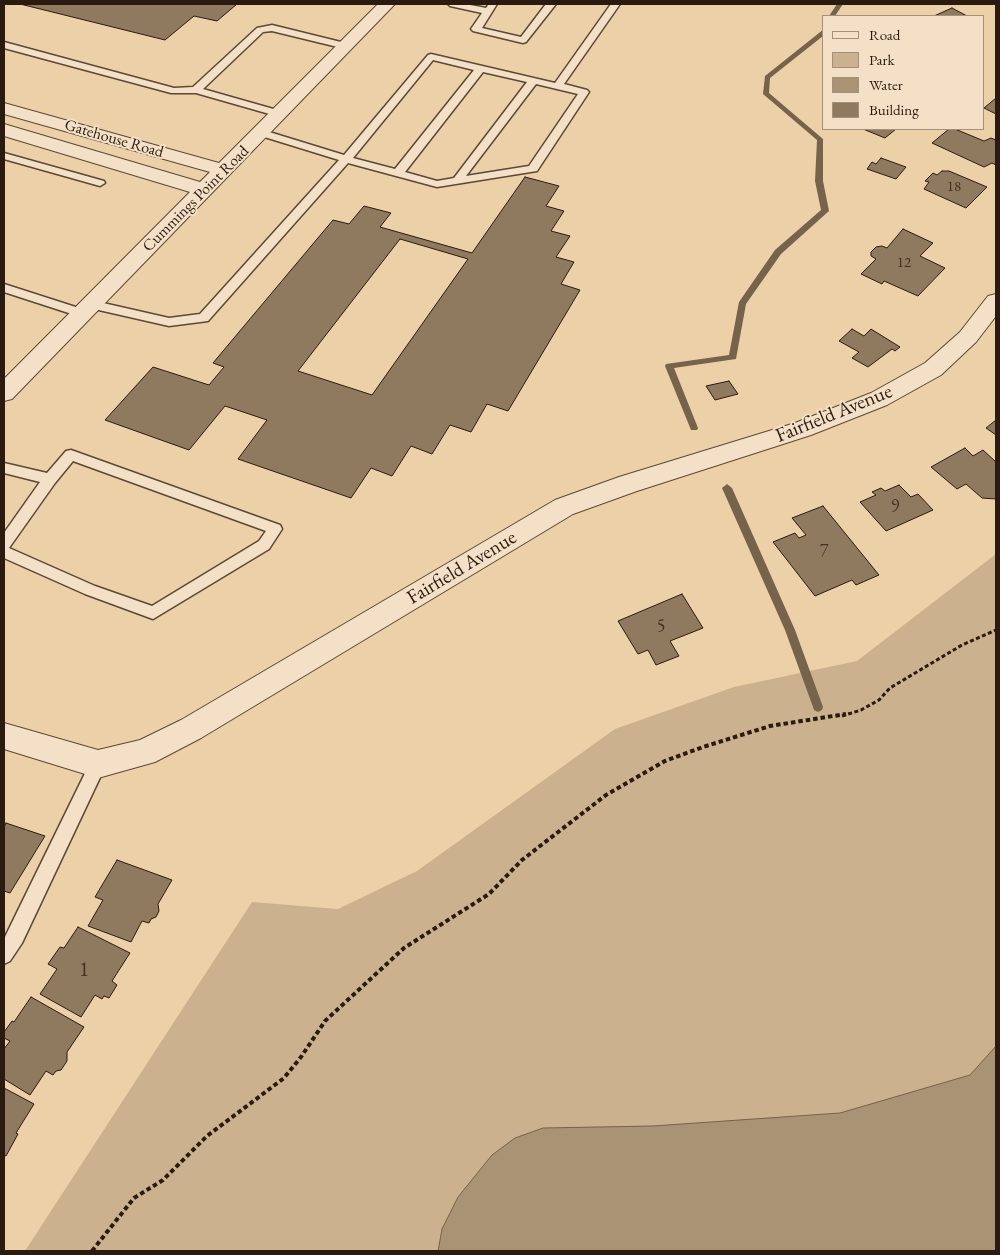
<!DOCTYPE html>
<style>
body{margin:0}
#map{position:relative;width:1000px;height:1255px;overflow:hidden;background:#ecd0a7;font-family:"EB Garamond",serif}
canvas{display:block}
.frame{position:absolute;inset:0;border:5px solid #2b1a10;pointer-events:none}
.legend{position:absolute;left:822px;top:15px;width:162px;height:115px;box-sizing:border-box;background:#f3e0c6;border:1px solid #a3917d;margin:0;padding:6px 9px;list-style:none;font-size:15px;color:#2b1a10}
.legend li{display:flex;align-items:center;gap:10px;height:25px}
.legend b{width:25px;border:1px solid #a3917d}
</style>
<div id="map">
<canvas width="1000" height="1255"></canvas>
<div class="frame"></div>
<ul class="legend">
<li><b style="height:6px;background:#f3e0c6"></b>Road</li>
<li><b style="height:14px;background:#cbb18d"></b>Park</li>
<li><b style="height:14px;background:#aa9274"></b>Water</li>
<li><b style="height:14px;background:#8f795f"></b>Building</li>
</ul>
</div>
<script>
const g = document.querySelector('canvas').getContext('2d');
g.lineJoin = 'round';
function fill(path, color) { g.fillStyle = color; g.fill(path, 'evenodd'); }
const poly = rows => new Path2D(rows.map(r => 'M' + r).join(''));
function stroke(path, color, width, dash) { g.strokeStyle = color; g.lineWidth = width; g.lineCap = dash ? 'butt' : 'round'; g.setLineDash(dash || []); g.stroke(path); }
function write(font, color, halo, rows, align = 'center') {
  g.font = font + ' "EB Garamond",serif'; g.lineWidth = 4; g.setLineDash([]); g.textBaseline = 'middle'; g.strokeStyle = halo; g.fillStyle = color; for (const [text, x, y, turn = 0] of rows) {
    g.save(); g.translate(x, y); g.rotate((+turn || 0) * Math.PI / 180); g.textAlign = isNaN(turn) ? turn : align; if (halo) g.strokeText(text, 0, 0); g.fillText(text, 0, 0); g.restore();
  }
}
fill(poly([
 [996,554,996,1251,25,1251,252,902,338,909,417,871,615,729,734,687,857,661]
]), '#cbb18d');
const water = poly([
 [996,1046,996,1251,438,1251,442,1229,458,1197,492,1155,515,1138,543,1128,653,1126,840,1113,970,1075,996,1046]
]);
fill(water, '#aa9274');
stroke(water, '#77624c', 1);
fill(poly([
 [837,4,843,4,835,16,829,16,837,4],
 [824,29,823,36,770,78,769,93,823,139,823,181,829,211,781,254,746,304,736,359,674,368,698,428,697,430,691,430,665,366,666,364,729,355,739,302,775,250,821,210,815,181,817,140,763,94,765,76,824,29],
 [727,484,732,488,795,630,823,707,822,710,818,712,814,710,813,707,785,630,722,488,727,484]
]), '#77624c');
const building = poly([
 [20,4,237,4,217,21,194,16,165,40,20,4],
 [952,8,967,16,934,16,952,8],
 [996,98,996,114,984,108,996,98],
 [863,129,896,129,885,138,863,129],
 [949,129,955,129,984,141,991,138,996,140,996,165,992,163,984,167,932,143,949,129],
 [881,158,906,167,896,179,867,169,872,162,876,164,881,158],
 [942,171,949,171,987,187,966,208,924,189,929,182,925,181,933,173,937,175,942,171],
 [525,177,559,186,546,206,564,211,551,231,570,236,556,257,574,262,561,284,580,290,508,411,487,404,471,432,450,425,432,454,411,446,392,476,371,468,351,498,238,459,267,420,225,406,189,450,105,420,153,367,209,385,224,367,213,363,333,220,349,224,364,206,391,213,380,227,472,253,525,177],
 [400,239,468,259,372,395,298,371,400,239],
 [903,229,933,243,920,256,945,268,918,296,884,281,882,284,861,274,876,259,871,256,871,252,876,247,882,246,887,248,903,229],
 [852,329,864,336,871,329,900,347,895,351,892,349,868,367,852,358,859,352,839,341,852,329],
 [729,381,738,394,715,400,706,386,729,381],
 [996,420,996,435,986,428,996,420],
 [965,448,973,456,983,450,996,462,996,499,982,498,966,484,957,489,931,467,965,448],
 [899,485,911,497,918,494,933,510,886,531,860,502,876,495,872,492,881,488,885,491,899,485],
 [823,506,879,575,856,585,852,580,815,596,773,542,795,533,799,538,806,535,792,518,823,506],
 [682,594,703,628,670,641,679,656,656,665,648,650,638,654,618,621,682,594],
 [6,823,45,836,10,893,4,891,4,827,6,823],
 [117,860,172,880,158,904,159,911,156,917,151,919,149,923,142,921,131,942,88,926,103,900,95,897,117,860],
 [78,927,130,953,112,981,117,985,109,998,104,996,102,999,95,995,81,1017,40,994,57,969,48,964,60,947,64,948,78,927],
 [31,997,84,1027,67,1052,67,1061,61,1070,56,1071,53,1075,46,1071,30,1095,4,1079,4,1049,10,1041,4,1038,4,1032,12,1021,14,1022,31,997],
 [4,1088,34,1104,16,1133,18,1134,6,1156,4,1155,4,1088]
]);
fill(building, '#8f795f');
stroke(building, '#2b1a10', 1);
const service = poly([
 [448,4,465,4,486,8,489,4,497,4,482,28,521,37,546,4,556,4,526,42,523,43,473,31,471,29,482,13,450,6,448,4],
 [611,4,620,4,564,84,587,90,589,92,537,171,437,187,348,163,208,321,169,326,90,308,84,304,90,300,169,318,200,314,339,160,258,135,257,133,258,131,266,131,344,155,428,55,431,54,555,83,611,4],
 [433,60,474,70,395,169,353,158,433,60],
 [483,72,527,82,454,178,437,181,405,172,483,72],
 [536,84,578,94,529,166,466,176,536,84],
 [272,25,349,44,351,46,346,49,272,31,263,32,203,89,284,112,285,114,280,117,196,93,171,93,4,48,4,42,174,88,193,87,257,28,272,25],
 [4,153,104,181,105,183,100,186,4,159,4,153],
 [4,284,85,310,87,313,81,317,4,292,4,284],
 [71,450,280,525,282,529,269,549,153,619,85,594,4,558,4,533,40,482,4,473,4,463,47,473,66,451,71,450],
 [73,461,266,531,259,541,152,606,95,586,9,548,55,483,73,461],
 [98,756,104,759,106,764,104,769,22,943,10,961,4,964,4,939,92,759,98,756]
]);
const minor = poly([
 [378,4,395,4,12,399,4,401,4,379,190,192,4,136,4,124,200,182,210,172,4,114,4,103,219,163,378,4],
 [996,294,996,316,976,342,941,375,887,405,811,435,637,491,573,514,201,738,155,762,98,778,4,749,4,723,98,750,140,740,181,720,555,500,619,477,795,423,871,393,925,363,960,332,988,296,996,294]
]);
stroke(service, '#5b4836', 3);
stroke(minor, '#5b4836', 2);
stroke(poly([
 [842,716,861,710,879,700,890,688,962,645,996,630]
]), '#2b1a10', 3, [4, 2.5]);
stroke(poly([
 [92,1251,134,1198,163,1180,207,1136,284,1078,301,1057,325,1021,404,948,489,894,522,860,606,795,665,761,703,747,770,726,846,714]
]), '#2b1a10', 4, [4.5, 3]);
fill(service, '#f3e0c6');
fill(minor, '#f3e0c6');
write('15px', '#443224', null, [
 ["18",954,187],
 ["12",904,263]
]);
write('16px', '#2b1a10', '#f3e0c6', [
 ["Gatehouse Road",114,139,16],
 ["Cummings Point Road",196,199,-45]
]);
write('18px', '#443224', null, [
 ["9",895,507],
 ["7",824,552],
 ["5",661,627]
]);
write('20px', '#2b1a10', '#f3e0c6', [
 ["Fairfield Avenue",834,414,-22],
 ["Fairfield Avenue",462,568,-31]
]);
write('21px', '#443224', null, [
 ["1",84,970]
]);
</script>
